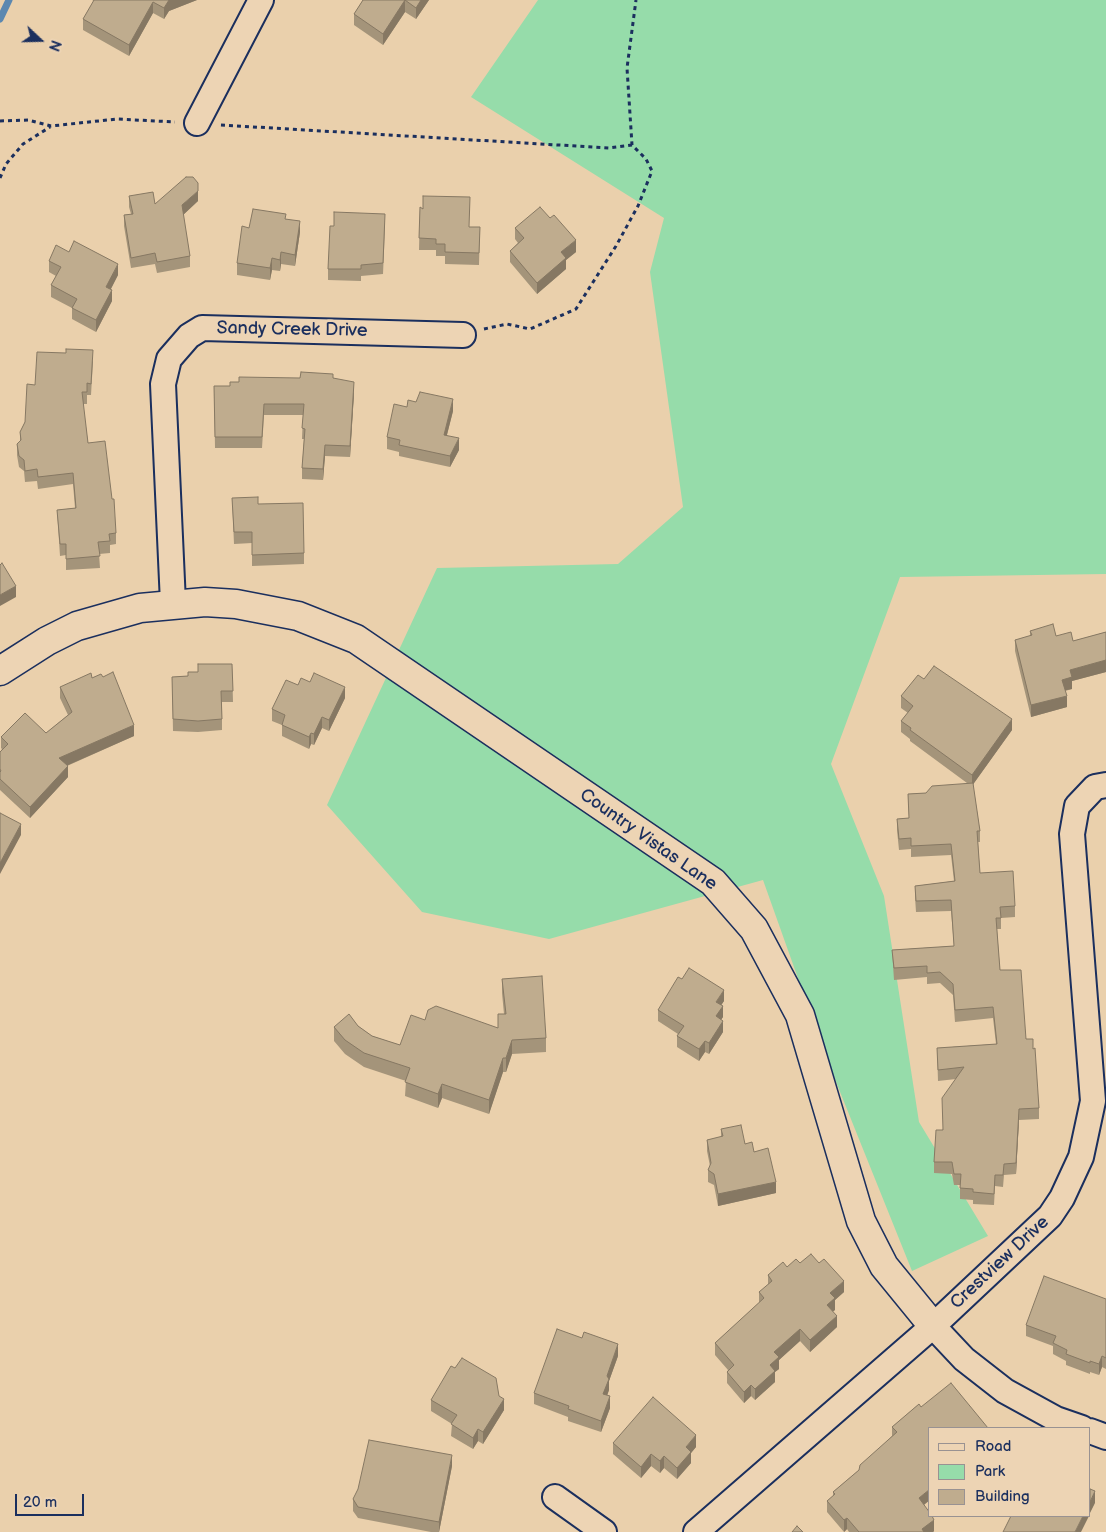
<!DOCTYPE html>
<style>
body{margin:0}
#map{position:relative;width:1106px;height:1532px;overflow:hidden;background:#ead0ac;font-family:"Balsamiq Sans",sans-serif}
canvas{display:block}
.legend{position:absolute;left:928px;top:1427px;width:162px;height:90px;box-sizing:border-box;background:#edd4b4;border:1px solid #999292;margin:0;padding:6px 9px;list-style:none;font-size:15px;color:#1b2f5e}
.legend li{display:flex;align-items:center;gap:10px;height:25px}
.legend b{width:25px;border:1px solid #999292}
.north{position:absolute;left:15px;top:15px;width:50px;height:50px;-webkit-text-stroke:4px #edd4b4;paint-order:stroke;rotate:111deg;font-size:14px;font-weight:700;line-height:20px;text-align:center;color:#1b2f5e}
.north::after{content:'';display:block;margin:auto;width:18px;height:22px;background:#1b2f5e;clip-path:polygon(50% 0,100% 100%,50% 72%,0 100%)}
.scale{position:absolute;left:15px;top:1494px;width:69px;height:22px;box-sizing:border-box;border:2px solid #1b2f5e;border-top:0;padding-left:6px;font-size:15px;line-height:18px;white-space:nowrap;color:#1b2f5e;-webkit-text-stroke:4px #edd4b4;paint-order:stroke}
</style>
<div id="map">
<canvas width="1106" height="1532"></canvas>
<ul class="legend">
<li><b style="height:6px;background:#edd4b4"></b>Road</li>
<li><b style="height:14px;background:#96dcaa"></b>Park</li>
<li><b style="height:14px;background:#bfac8e"></b>Building</li>
</ul>
<div class="north">N</div>
<div class="scale">20 m</div>
</div>
<script>
const g = document.querySelector('canvas').getContext('2d');
g.lineJoin = 'round';
function fill(path, color) { g.fillStyle = color; g.fill(path, 'evenodd'); }
const poly = rows => new Path2D(rows.map(r => 'M' + r).join(''));
function stroke(path, color, width, dash) { g.strokeStyle = color; g.lineWidth = width; g.lineCap = dash ? 'butt' : 'round'; g.setLineDash(dash || []); g.stroke(path); }
function write(font, color, halo, rows, align = 'center') {
  g.font = font + ' "Balsamiq Sans",sans-serif'; g.lineWidth = 5; g.setLineDash([]); g.textBaseline = 'middle'; g.strokeStyle = halo; g.fillStyle = color; for (const [text, x, y, turn = 0] of rows) {
    g.save(); g.translate(x, y); g.rotate((+turn || 0) * Math.PI / 180); g.textAlign = isNaN(turn) ? turn : align; if (halo) g.strokeText(text, 0, 0); g.fillText(text, 0, 0); g.restore();
  }
}
fill(poly([
 [538,0,1106,0,1106,574,900,577,831,764,884,896,919,1122,988,1236,912,1271,826,1057,763,880,549,939,422,912,327,805,437,568,618,564,683,507,650,272,664,218,471,97]
]), '#96dcaa');
stroke(poly([
 [0,19,9,0]
]), '#5c88b0', 7);
const minor = poly([
 [197,123,261,0],
 [173,603,163,384,169,359,189,336,202,328,463,335],
 [933,1326,964,1359,1005,1391,1056,1419,1082,1428],
 [1090,1431,1106,1437],
 [555,1497,604,1532],
 [696,1532,933,1326,1050,1216,1062,1198,1081,1157,1093,1101,1072,834,1077,806,1095,787,1106,785]
]);
const tertiary = poly([
 [0,671,47,641,77,626,140,608,205,602,236,604,298,616,356,639,713,882,754,929,800,1015,861,1221,884,1266,933,1326]
]);
stroke(minor, '#1b2f5e', 28);
stroke(tertiary, '#1b2f5e', 31);
stroke(poly([
 [0,121,28,120,51,126,117,119,175,122],
 [221,125,609,148,632,145],
 [0,178,6,164,23,144,50,127],
 [484,329,507,324,530,329,576,309,616,246,638,206,652,171,646,159,632,145,627,68,636,0]
]), '#1b2f5e', 3, [4, 4]);
stroke(minor, '#edd4b4', 24);
stroke(tertiary, '#edd4b4', 28);
fill(poly([
 [92,0,197,0,169,11,164,19,153,13,129,56,83,30,83,19,94,1],
 [363,0,429,0,416,19,405,12,383,45,354,25,354,14],
 [129,196,155,204,198,201,183,215,190,256,190,267,157,273,155,264,131,268,124,226,124,215,131,214,129,207],
 [420,207,423,209,469,227,480,227,479,265,445,264,445,256,436,256,436,250,419,250],
 [286,219,300,232,295,266,281,264,280,271,272,270,270,280,237,275,237,263,249,228],
 [334,226,385,226,383,274,361,276,361,281,328,280,328,269],
 [515,228,576,252,566,260,566,269,537,294,510,262,510,251,518,243,515,239],
 [69,252,118,275,111,289,112,301,96,332,72,319,72,308,51,297,51,285,56,276,49,272,49,261],
 [93,361,91,395,87,395,87,404,83,404,88,443,116,533,116,544,110,545,110,553,99,554,100,568,66,570,66,555,60,556,57,510,75,508,73,484,38,489,37,481,25,482,24,471,19,467,17,455,17,444,20,441,20,432,25,422,35,385],
 [333,378,354,393,350,457,325,456,323,480,302,479,302,468,304,439,302,439,303,415,264,415,262,448,215,448,214,386,230,386],
 [407,407,453,411,447,435,459,450,450,467,399,456,399,452,387,449,387,437],
 [232,498,258,504,304,553,304,564,252,566,252,543,234,544],
 [1030,631,1056,636,1073,641,1106,632,1106,672,1072,681,1072,689,1065,691,1067,707,1031,717,1015,651,1015,640,1030,636],
 [232,664,233,702,222,702,222,730,198,732,173,731,172,677,188,676,198,672],
 [92,678,134,736,67,766,68,777,30,818,0,790,0,752,2,749,1,748,1,737,46,733,68,715,60,698,60,687],
 [924,679,1012,730,973,784,980,831,980,842,978,842,980,873,1015,906,1015,917,1001,918,1001,929,997,929,1000,970,1026,1039,1033,1049,1039,1108,1039,1119,1019,1120,1016,1174,1004,1175,1003,1187,995,1186,994,1205,973,1204,973,1200,960,1199,960,1185,954,1185,952,1174,934,1173,934,1162,956,1079,938,1081,937,1048,996,1044,993,1018,955,1022,953,995,940,983,927,984,927,977,894,980,892,950,954,946,951,911,916,912,915,897,915,886,954,881,951,855,911,857,911,849,899,850,897,830,897,819,909,818,908,794,926,793,967,783,910,741,910,739,901,732,901,721,908,713,901,708,901,696],
 [310,682,345,698,329,731,322,728,314,745,311,744,309,749,282,736,282,725,272,721,272,709,298,685],
 [502,979,546,1038,546,1052,512,1054,506,1072,503,1072,489,1114,442,1098,438,1108,405,1096,406,1081,364,1067,345,1054,334,1041,334,1027,358,1026,372,1036,400,1045,425,1020,498,1028,498,1014,504,1014,502,993],
 [724,1001,721,1005,723,1017,721,1019,723,1032,709,1054,705,1052,699,1061,677,1047,677,1036,678,1034,658,1021,658,1010],
 [721,1129,745,1144,754,1152,776,1193,718,1206,714,1185,708,1182,708,1170,710,1166,707,1151,707,1140,721,1137],
 [800,1263,844,1292,835,1300,835,1310,833,1311,837,1327,810,1352,800,1341,779,1360,779,1369,775,1372,775,1382,755,1400,751,1396,744,1403,727,1383,727,1372,728,1370,715,1355,715,1343,759,1303,759,1292,768,1285,768,1275,787,1267],
 [1106,1299,1106,1369,1102,1367,1099,1375,1090,1372,1090,1374,1066,1365,1066,1361,1053,1354,1053,1346,1026,1336,1026,1325],
 [618,1356,609,1381,609,1390,607,1396,610,1408,601,1432,568,1421,568,1417,534,1404,534,1393],
 [499,1396,504,1410,483,1444,478,1441,473,1449,451,1436,452,1424,431,1411,431,1400],
 [919,1404,924,1505,934,1531,933,1532,849,1532,847,1529,844,1532,827,1512,827,1501,833,1496,833,1492,859,1470,892,1436,892,1427],
 [613,1443,696,1447,691,1453,691,1463,677,1479,664,1468,660,1473,651,1466,641,1478,613,1454],
 [452,1466,439,1532,431,1532,358,1518,353,1511,353,1499]
]), '#a4947a');
fill(poly([
 [169,0,197,0,169,11,164,19,164,8],
 [405,0,405,12,383,45,383,34],
 [421,0,429,0,416,19,416,8],
 [153,2,153,13,129,56,129,45],
 [198,191,198,201,182,216,182,205],
 [300,221,300,232,295,266,295,255],
 [576,240,576,252,566,260,566,269,537,294,537,283,561,252],
 [281,252,281,264,280,271,280,260],
 [272,258,272,270,270,280,270,268],
 [118,264,118,275,106,298,106,287],
 [112,290,112,301,96,332,96,320],
 [354,382,354,393,350,457,350,446],
 [453,399,453,411,444,446,444,435],
 [459,438,459,450,450,467,450,456],
 [325,445,325,456,323,480,323,469],
 [16,586,16,597,0,606,0,595],
 [1106,660,1106,672,1072,681,1072,689,1062,691,1062,680,1070,670],
 [345,687,345,698,329,731,329,720],
 [1067,696,1067,707,1031,717,1031,705],
 [322,717,322,728,314,745,314,734],
 [1012,719,1012,730,972,786,972,775],
 [134,725,134,736,59,769,59,758],
 [311,733,311,744,309,749,309,737],
 [68,766,68,777,30,818,30,807],
 [21,824,21,835,0,874,0,863],
 [724,990,724,1001,716,1013,716,1002],
 [723,1006,723,1017,716,1028,716,1016],
 [723,1021,723,1032,709,1054,709,1043],
 [512,1040,512,1054,506,1072,506,1058],
 [705,1041,705,1052,699,1061,699,1049],
 [503,1058,503,1072,489,1114,489,1100],
 [442,1084,442,1098,438,1108,438,1094],
 [1019,1109,1019,1120,1016,1174,1016,1163],
 [776,1182,776,1193,718,1206,718,1194],
 [844,1281,844,1292,835,1300,835,1310,827,1316,827,1305,830,1293],
 [837,1316,837,1327,810,1352,810,1340],
 [800,1329,800,1341,779,1360,779,1369,775,1372,775,1382,755,1400,755,1389,770,1365,774,1352],
 [618,1344,618,1356,609,1381,609,1390,603,1406,603,1394,607,1376],
 [1102,1356,1102,1367,1099,1375,1099,1364],
 [751,1385,751,1396,744,1403,744,1392],
 [610,1396,610,1408,601,1432,601,1421],
 [504,1399,504,1410,483,1444,483,1432],
 [478,1429,478,1441,473,1449,473,1438],
 [696,1435,696,1447,691,1453,691,1463,677,1479,677,1468,686,1447],
 [651,1454,651,1466,641,1478,641,1467],
 [452,1455,452,1466,439,1532,439,1522],
 [664,1456,664,1468,660,1473,660,1461],
 [930,1489,930,1500,919,1509,919,1498],
 [1095,1491,1095,1503,1090,1513,1090,1502],
 [1083,1516,1089,1516,1081,1532,1075,1532],
 [847,1518,847,1529,844,1532,844,1520],
 [934,1520,934,1531,933,1532,922,1532,922,1529]
]), '#867863');
const building = poly([
 [94,0,169,0,164,8,153,2,129,45,83,19,94,0],
 [363,0,421,0,416,8,405,0,383,34,354,14,363,0],
 [186,177,193,177,198,183,198,191,182,205,190,256,157,262,155,253,131,258,124,215,133,214,129,196,153,192,155,204,186,177],
 [423,196,470,197,469,227,480,227,479,253,445,252,445,244,436,244,436,239,419,238,420,207,423,209,423,196],
 [540,207,550,218,554,215,576,240,561,252,566,258,537,283,510,251,524,238,515,228,540,207],
 [253,209,286,214,285,219,300,221,295,255,281,252,280,260,272,258,270,268,237,263,242,226,249,228,253,209],
 [334,212,385,214,383,263,361,265,361,269,328,269,330,226,334,226,334,212],
 [74,241,118,264,106,287,112,290,96,320,72,308,77,299,51,285,61,267,49,261,56,245,69,252,74,241],
 [66,349,93,350,91,384,87,383,87,392,82,392,88,443,105,441,112,499,114,499,116,533,109,534,110,541,98,542,100,556,66,559,66,544,60,544,57,510,76,508,73,473,38,477,37,469,25,471,24,460,19,456,17,444,21,440,20,432,25,422,27,384,35,385,37,352,66,353,66,349],
 [301,372,333,374,333,378,354,382,350,446,325,445,323,469,302,468,305,429,302,428,304,404,264,404,262,437,215,437,214,386,230,386,230,382,239,382,239,377,300,378,301,372],
 [420,392,453,399,444,435,459,438,450,456,399,445,400,440,387,437,394,404,407,407,408,400,416,402,420,392],
 [258,497,258,504,303,503,304,553,252,555,252,532,234,532,232,498,258,497],
 [2,563,16,586,0,595,0,565,2,563],
 [1053,624,1056,636,1071,632,1073,641,1106,632,1106,660,1070,670,1072,677,1062,680,1067,696,1031,705,1015,640,1032,635,1030,631,1053,624],
 [198,664,232,664,233,691,221,691,222,719,198,721,173,719,172,677,188,676,188,672,198,672,198,664],
 [934,666,1012,719,972,775,910,730,911,728,901,721,913,706,901,696,918,675,924,679,934,666],
 [113,672,134,725,59,758,68,766,30,807,0,779,0,772,1,771,0,769,0,752,8,744,1,737,25,713,46,733,72,712,60,687,91,673,92,678,101,674,103,677,113,672],
 [314,673,345,687,329,720,322,717,314,734,311,733,309,737,282,725,285,715,272,709,286,680,298,685,301,678,310,682,314,673],
 [973,783,980,831,977,831,980,873,1013,871,1015,906,1000,907,1001,918,996,918,1000,970,1021,970,1026,1039,1033,1039,1033,1049,1035,1048,1039,1108,1019,1109,1016,1163,1004,1164,1003,1175,995,1175,994,1194,973,1192,973,1189,960,1188,961,1174,954,1174,952,1162,934,1162,936,1130,943,1130,942,1098,964,1067,938,1070,937,1048,997,1044,993,1007,955,1010,953,984,940,972,927,973,927,966,894,968,892,950,954,946,951,900,916,901,915,886,955,881,951,844,911,846,911,838,899,839,897,819,909,818,908,794,926,793,932,786,973,783],
 [0,813,21,824,0,863,0,813],
 [689,968,724,990,716,1002,723,1006,716,1016,723,1021,709,1043,705,1041,699,1049,677,1036,684,1026,658,1010,678,977,682,979,689,968],
 [542,976,546,1038,512,1040,506,1058,503,1058,489,1100,442,1084,438,1094,405,1082,410,1068,364,1053,345,1040,334,1027,349,1014,358,1026,372,1036,400,1045,411,1015,425,1020,428,1010,436,1006,498,1028,498,1014,506,1014,502,979,542,976],
 [741,1125,745,1144,752,1142,754,1152,768,1148,776,1182,718,1194,714,1174,708,1170,711,1163,707,1140,723,1136,721,1129,741,1125],
 [811,1254,819,1263,824,1259,844,1281,830,1293,835,1298,827,1305,837,1316,810,1340,800,1329,774,1352,779,1357,770,1365,775,1371,755,1389,751,1385,744,1392,727,1372,734,1365,715,1343,764,1298,759,1292,772,1281,768,1275,783,1262,787,1267,796,1259,800,1263,811,1254],
 [1044,1276,1106,1299,1106,1358,1102,1356,1099,1364,1090,1361,1090,1363,1066,1354,1067,1350,1053,1343,1056,1336,1026,1325,1044,1276],
 [557,1329,582,1338,584,1332,618,1344,607,1376,609,1379,603,1394,610,1396,601,1421,568,1409,569,1406,534,1393,557,1329],
 [462,1358,496,1378,499,1396,504,1399,483,1432,478,1429,473,1438,451,1424,457,1415,431,1400,451,1366,455,1368,462,1358],
 [951,1383,988,1428,930,1428,930,1489,919,1498,930,1513,930,1516,932,1516,934,1520,922,1529,924,1532,859,1532,847,1518,844,1520,827,1501,835,1494,833,1492,859,1470,860,1465,897,1432,892,1427,919,1404,921,1407,951,1383],
 [653,1397,696,1435,686,1447,691,1452,677,1468,664,1456,660,1461,651,1454,641,1467,613,1443,653,1397],
 [369,1440,452,1455,439,1522,358,1507,353,1499,358,1489,369,1440],
 [1090,1489,1095,1491,1090,1502,1090,1489],
 [1011,1516,1083,1516,1075,1532,1003,1532,1011,1516],
 [797,1526,803,1532,792,1532,797,1526]
]);
fill(building, '#bfac8e');
stroke(building, '#867863', 1);
write('18px', '#1b2f5e', '#edd4b4', [
 ["Sandy Creek Drive",292,330,1],
 ["Country Vistas Lane",648,840,35],
 ["Crestview Drive",1000,1263,-43]
]);
</script>
